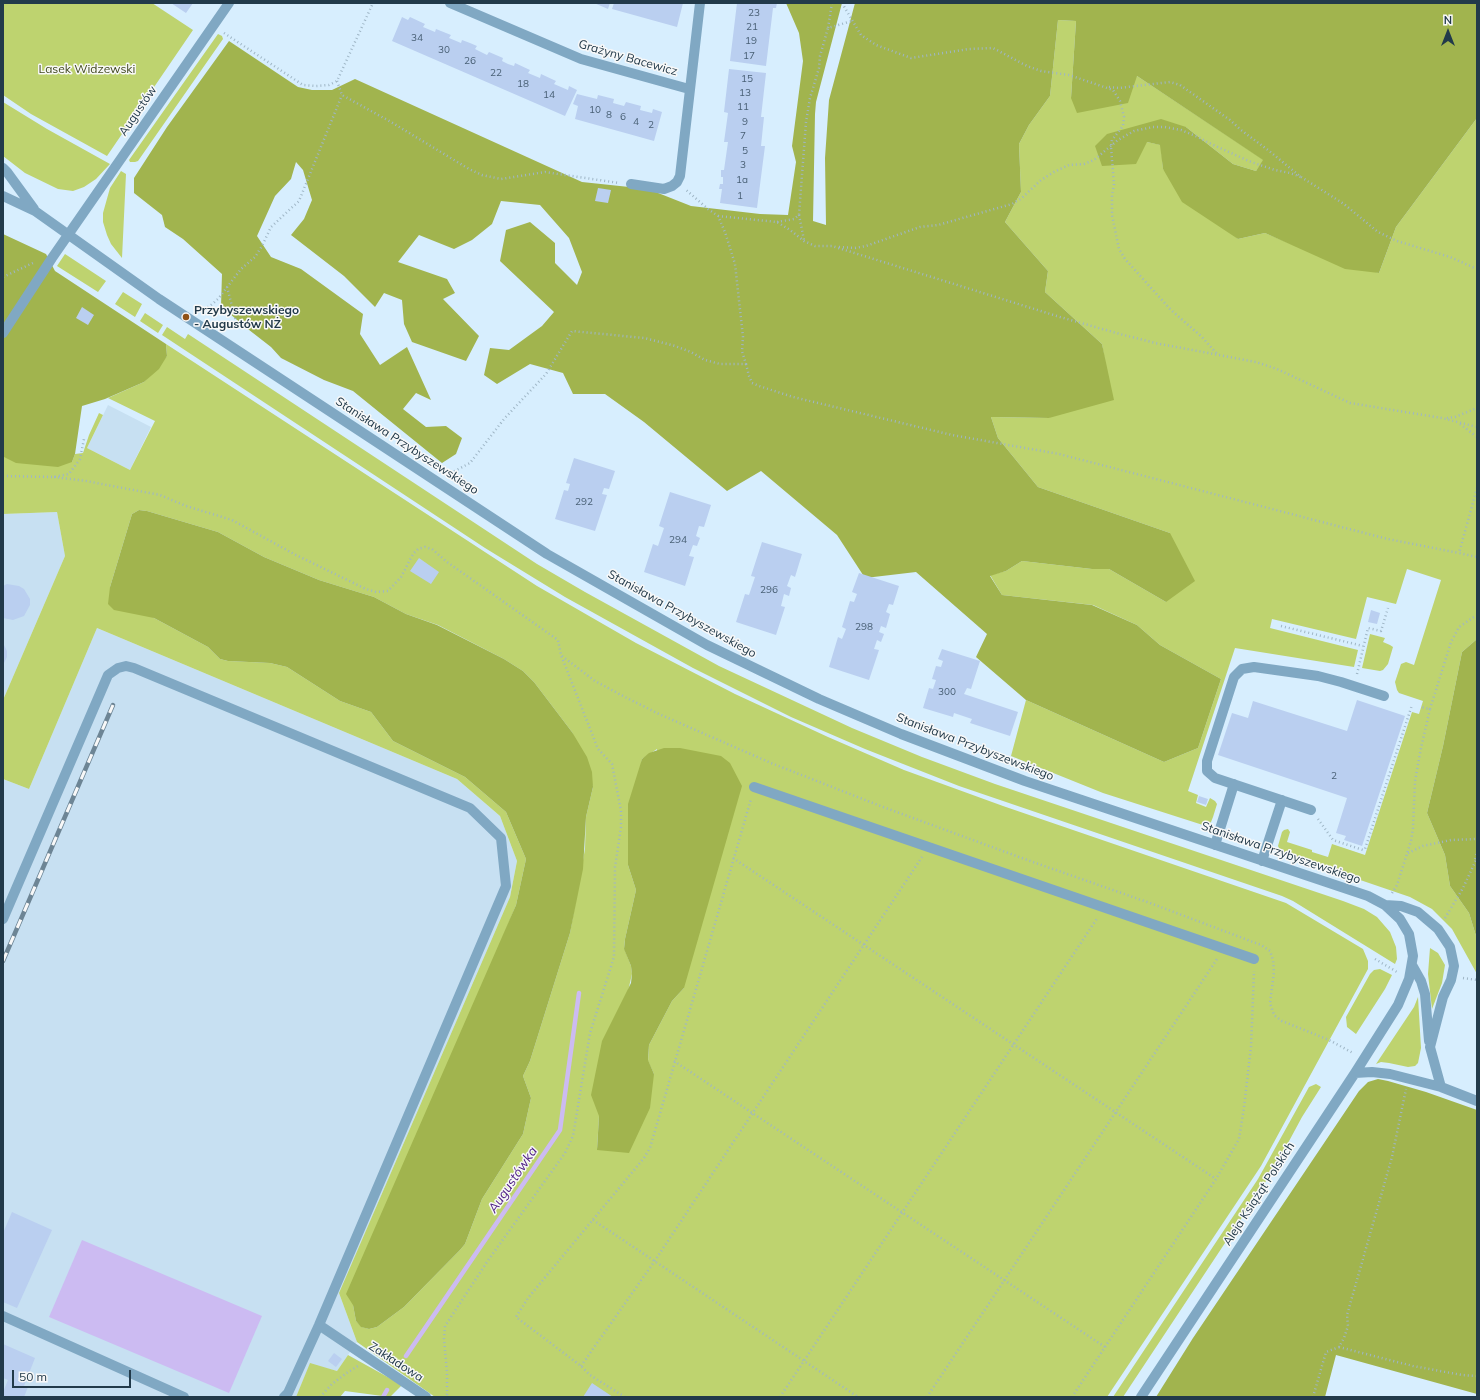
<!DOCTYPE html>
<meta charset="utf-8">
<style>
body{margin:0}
#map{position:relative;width:1480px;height:1400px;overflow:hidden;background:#d7eefe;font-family:Mulish,sans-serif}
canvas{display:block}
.frame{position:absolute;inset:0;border:4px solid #223a4a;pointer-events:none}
.north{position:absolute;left:1428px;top:12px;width:40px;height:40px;-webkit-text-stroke:3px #f8f8f8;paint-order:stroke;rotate:0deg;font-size:11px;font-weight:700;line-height:16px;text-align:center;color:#223a4a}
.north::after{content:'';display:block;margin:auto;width:14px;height:18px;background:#223a4a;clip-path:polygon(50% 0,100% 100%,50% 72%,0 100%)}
.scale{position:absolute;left:12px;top:1370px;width:119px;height:18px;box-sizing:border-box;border:2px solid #223a4a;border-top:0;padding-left:5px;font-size:12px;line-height:14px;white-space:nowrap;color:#223a4a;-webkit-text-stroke:3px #f8f8f8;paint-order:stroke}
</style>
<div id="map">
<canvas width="1480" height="1400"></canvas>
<div class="frame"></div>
<div class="north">N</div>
<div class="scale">50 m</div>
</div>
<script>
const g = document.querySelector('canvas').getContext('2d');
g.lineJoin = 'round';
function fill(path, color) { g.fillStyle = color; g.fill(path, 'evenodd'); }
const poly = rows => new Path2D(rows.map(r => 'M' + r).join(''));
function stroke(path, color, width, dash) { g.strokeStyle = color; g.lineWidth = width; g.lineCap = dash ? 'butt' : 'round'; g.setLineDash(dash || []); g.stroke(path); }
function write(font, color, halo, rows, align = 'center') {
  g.font = font + ' Mulish,sans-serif'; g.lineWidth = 3; g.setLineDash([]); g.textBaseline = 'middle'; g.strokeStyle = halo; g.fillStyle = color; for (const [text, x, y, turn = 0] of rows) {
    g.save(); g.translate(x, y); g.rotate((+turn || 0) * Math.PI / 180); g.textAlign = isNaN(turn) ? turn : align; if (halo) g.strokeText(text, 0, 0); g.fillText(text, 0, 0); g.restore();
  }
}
fill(poly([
 [108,405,151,427,130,470,87,448],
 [57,512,65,556,3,700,3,514],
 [97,628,457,779,500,816,517,861,510,897,339,1293,357,1342,337,1371,310,1364,296,1397,3,1397,3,779,29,789]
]), '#c7e0f2');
fill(poly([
 [3,3,152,3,193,30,107,156,31,114,3,95],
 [1058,20,1076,21,1071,98,1137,76,1264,160,1256,171,1233,164,1186,127,1147,142,1161,145,1163,169,1238,239,1265,233,1291,244,1379,273,1396,227,1477,118,1477,639,1462,652,1443,746,1427,813,1445,855,1450,886,1469,913,1477,939,1477,974,1452,929,1432,909,1410,897,1284,854,1281,852,1278,846,1282,832,1284,830,1288,829,1290,832,1287,842,1312,850,1312,852,1328,857,1332,844,1365,855,1412,712,1419,714,1423,701,1399,693,1397,690,1395,682,1401,664,1406,662,1414,665,1441,580,1407,569,1396,604,1367,597,1356,639,1272,619,1270,628,1358,650,1354,667,1235,648,1188,791,1198,795,1196,803,1206,807,1210,798,1215,801,1217,804,1213,817,1211,822,1206,826,1103,793,1011,756,1026,700,1164,762,1198,748,1221,679,1160,645,1137,625,1093,605,1002,595,990,575,1006,571,1022,561,1092,569,1109,569,1166,602,1170,533,1038,487,998,438,991,417,1049,418,1105,362,1102,344,1045,292,1048,271,1005,222,1021,192,1019,144,1029,125,1050,96],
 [218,34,222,36,223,39,138,161,135,162,130,162,129,160],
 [3,102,47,129,110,164,96,179,84,187,73,191,58,189,25,173,3,156],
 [121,171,126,174,122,258,111,244,107,235,103,222,103,213,110,188],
 [65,254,106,281,98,292,57,266],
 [123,292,142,304,135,317,115,304],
 [145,313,163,325,158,333,140,321],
 [167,327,185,339,188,334,537,564,585,592,719,666,852,728,922,757,995,784,1343,901,1364,909,1377,917,1390,932,1396,947,1397,959,1395,964,1293,901,1282,896,959,786,865,749,791,717,693,668,565,597,485,548,162,335],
 [166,344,537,586,636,643,735,694,828,737,904,770,1003,806,1286,903,1363,949,1368,961,1368,969,1261,1166,1107,1397,435,1397,357,1342,339,1293,510,897,517,861,500,816,457,779,97,628,29,789,3,779,3,700,65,556,57,512,3,514,3,454,4,457,72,462,75,454,83,453,89,435,99,413,103,415,87,448,130,470,155,421,108,398,144,382,167,356],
 [139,510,147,511,218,532,264,557,319,580,374,597,406,614,438,625,504,659,523,671,534,682,572,732,593,787,586,817,585,849,570,933,530,1061,523,1076,531,1098,523,1134,482,1199,465,1244,460,1250,404,1307,377,1327,369,1329,362,1327,356,1321,353,1305,516,905,526,859,506,812,465,777,393,741,371,712,340,701,287,667,270,663,228,661,220,659,208,647,154,618,110,587,132,514],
 [657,749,684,988,672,1001,649,1045,648,1061,654,1074,597,1149,599,1116,632,974,631,966,624,948,625,939,636,890,628,865,642,759],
 [1370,634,1385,638,1383,642,1390,645,1393,647,1388,664,1383,670,1380,671,1362,668],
 [1430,948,1438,953,1445,965,1442,983,1432,1009,1428,974],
 [1380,969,1392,975,1385,989,1356,1034,1347,1027,1346,1017,1370,974,1374,970],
 [1418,997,1421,1048,1418,1063,1415,1066,1408,1067,1389,1063,1381,1062,1376,1064,1414,1007],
 [1316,1084,1321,1087,1302,1117,1274,1169,1123,1397,1113,1397,1258,1179,1309,1087],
 [348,1355,402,1385,390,1397,345,1391,340,1397,296,1397,310,1363,337,1371]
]), '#bed36f');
fill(poly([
 [786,3,842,3,816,102,815,114,813,221,826,225,825,158,829,100,855,3,1477,3,1477,118,1396,227,1379,273,1345,269,1265,233,1238,239,1182,202,1163,169,1160,145,1147,142,1136,164,1102,166,1095,146,1107,134,1161,119,1186,127,1233,164,1256,171,1263,160,1137,76,1128,103,1077,113,1071,98,1076,21,1058,20,1050,96,1029,125,1019,144,1021,192,1005,222,1048,271,1045,292,1102,344,1114,400,1049,418,991,417,998,438,1038,487,1170,533,1195,581,1166,602,1109,569,1092,569,1022,561,1006,571,990,576,1002,595,1092,605,1137,625,1160,645,1221,679,1198,748,1164,762,1026,700,976,657,987,634,916,572,865,578,837,535,761,471,727,491,644,422,605,394,573,394,563,373,530,364,497,384,484,375,490,348,509,350,542,326,554,312,500,261,506,230,530,222,555,243,555,263,577,285,582,272,569,238,540,205,501,201,492,224,472,240,454,249,419,235,398,262,447,279,455,293,443,299,479,336,466,361,412,342,404,324,402,300,384,293,375,307,344,276,291,235,304,219,312,200,303,170,296,162,291,179,275,196,257,236,271,257,301,269,363,314,360,334,380,365,407,347,431,400,416,393,403,409,426,427,446,426,462,438,456,454,442,463,353,391,324,380,281,358,271,347,244,326,221,306,222,274,183,239,165,227,162,215,134,193,134,178,167,127,229,41,298,87,312,90,332,90,355,79,582,182,648,189,691,206,760,214,788,215,796,162,792,146,803,61,799,33],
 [3,234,46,254,55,271,166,344,167,356,159,369,144,382,105,399,82,406,75,454,72,462,58,467,16,463,4,457,3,454],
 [139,510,147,511,218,532,264,557,319,580,374,597,406,614,437,625,504,659,523,671,534,682,572,732,587,757,592,772,593,787,586,817,583,869,570,933,530,1061,523,1076,531,1098,523,1134,482,1199,465,1244,460,1250,404,1307,377,1327,369,1329,361,1327,356,1321,353,1305,346,1294,516,905,526,859,506,812,465,777,393,741,371,712,340,701,287,667,270,663,228,661,220,659,208,647,154,618,114,610,108,604,110,587,132,514],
 [1477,639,1477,939,1469,913,1450,886,1445,855,1427,813,1443,746,1462,652],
 [664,748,680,748,721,756,730,763,742,786,684,988,672,1001,649,1045,648,1060,654,1074,650,1108,629,1153,597,1150,599,1116,591,1095,602,1041,631,983,632,974,631,966,624,949,625,939,636,890,628,865,628,804,642,759,649,753],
 [1378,1079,1388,1081,1426,1092,1477,1110,1477,1394,1336,1355,1325,1397,1156,1397,1193,1338,1359,1091,1368,1082]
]), '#a1b44e');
fill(poly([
 [82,1240,262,1316,229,1393,49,1317]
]), '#ccbbf2');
stroke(poly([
 [406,1356,560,1130,579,993],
 [383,1397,387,1390]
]), '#ccbbf2', 4.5);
fill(poly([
 [171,3,193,3,186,13],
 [594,3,610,3,608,9],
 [614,3,683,3,677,27,612,9],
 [737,3,777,3,776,8,773,8,766,66,730,61],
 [402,17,408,20,410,17,425,24,423,27,435,32,436,29,451,35,449,38,461,43,462,40,470,43,477,46,475,49,487,55,489,52,503,58,502,61,508,64,514,66,515,63,530,70,528,73,540,78,541,74,556,81,554,84,568,90,569,86,577,90,565,116,392,41],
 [729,69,766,73,761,117,764,117,761,146,765,146,757,208,720,203,722,189,719,189,720,184,723,184,723,177,721,177,721,170,724,170,728,142,724,142,728,113,724,112],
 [577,94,597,99,598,95,614,99,613,103,624,106,626,102,641,106,640,110,652,113,653,109,662,112,654,141,575,119,578,106,573,104],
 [598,188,611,190,608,203,595,201],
 [82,307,94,315,88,325,76,318],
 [574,458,615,471,609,489,604,488,602,494,607,495,595,531,555,519,564,490,568,491,570,484,566,483],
 [670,492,711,505,704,527,699,526,696,536,700,538,697,546,693,545,689,556,694,557,685,586,644,572,653,544,658,546,664,528,659,526],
 [762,542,802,554,795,577,791,575,787,586,791,588,789,596,784,594,781,606,785,607,776,635,736,622,745,594,749,595,755,577,751,576],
 [419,558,439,572,431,584,410,571],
 [859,573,899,586,893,605,889,604,886,612,890,614,886,628,881,626,879,632,884,634,881,642,877,640,874,649,879,650,869,680,829,667,838,637,842,639,846,629,842,627,850,601,854,602,857,594,852,592],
 [7,584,19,586,24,589,30,599,30,605,24,616,13,620,3,618,3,586],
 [1371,610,1380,613,1377,624,1368,622],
 [3,643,7,651,7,657,3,665],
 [942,649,980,661,971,689,967,688,964,694,1018,712,1010,736,970,723,972,719,954,713,953,717,923,708,929,688,933,689,936,680,932,679,936,666,941,667,943,661,938,659],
 [1357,700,1405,716,1362,846,1344,840,1346,836,1336,833,1347,798,1218,755,1232,713,1248,718,1253,701,1347,731],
 [1199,796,1208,799,1206,805,1197,802],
 [12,1212,52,1230,17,1308,3,1302,3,1233],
 [3,1344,35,1358,24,1386,14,1383,28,1387,24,1397,3,1397,3,1392,8,1380,3,1378],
 [334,1353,342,1359,336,1367,328,1361],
 [592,1383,613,1397,583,1397]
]), '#bacff0');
stroke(poly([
 [832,3,828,28,852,21],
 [842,3,861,35,876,45,911,58,969,49,993,48,1027,66,1041,71,1069,75,1113,90,1120,101,1124,117,1123,126,1112,140,1111,147,1114,185,1112,195,1112,215,1119,249,1125,259,1171,310,1202,337,1218,355],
 [224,33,303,85,316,86,329,85,337,81,373,3],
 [337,81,342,95,391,122,469,169,482,175,501,179,545,172,619,183],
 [1109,87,1119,88,1170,82,1180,85,1230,120,1241,130,1268,150,1301,177,1344,204,1378,232,1397,241,1450,257,1477,269],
 [799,215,804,240],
 [718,216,777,222,790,230,804,241,815,246,832,246,1060,317,1120,334,1155,343,1256,362,1277,369,1350,403,1442,418,1477,427],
 [777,222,794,219,799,215,806,122,810,98,819,68,820,56,828,28],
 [839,247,855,248,866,246,920,227,938,225,1012,204,1022,198,1041,180,1054,172,1069,165,1084,164,1094,160,1118,140,1134,131,1153,127,1165,127,1181,130,1198,137,1209,143,1251,162,1275,170,1290,173,1301,177],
 [3,277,33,263],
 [227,287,238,329],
 [204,309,210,306,218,299,241,269,255,257,262,246,271,227,299,201,342,95],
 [746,364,749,376,752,383,759,386,793,397,952,435,1059,454,1388,539,1459,553],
 [1447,418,1455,417,1477,408],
 [1460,424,1477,437],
 [447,475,470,463,504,419,546,374,572,331,644,338,675,346,691,352,705,360,720,364,746,364,742,351,743,337,735,264,725,232,718,216,708,209,685,189],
 [3,476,54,477,69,474,80,459,84,439],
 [54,477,86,481,160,495,186,506,232,520,294,554,366,589,376,592,388,591,401,577,413,554,418,549,425,547,432,549,447,562,558,640,561,655,598,749,612,764,621,811,621,827,615,867,614,957,590,1033,573,1136,565,1153,489,1259,445,1326,444,1339,447,1372,447,1394,445,1397],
 [1477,488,1459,553,1477,557],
 [1281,626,1363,646],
 [562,656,595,681,623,696,659,714,771,763,883,807,1030,861,1150,903,1261,945,1270,951,1273,960,1274,972,1270,1003,1274,1015,1282,1021,1329,1040,1353,1053],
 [1357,674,1368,628,1381,631,1388,608],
 [1430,709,1451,642,1459,627,1477,615],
 [1318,819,1333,840,1363,850,1365,849,1412,705],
 [1408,853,1423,846,1451,840,1477,839],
 [733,858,1216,1179],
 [1475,859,1477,853],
 [1392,893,1397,885,1411,841,1413,828,1415,781,1421,748,1430,709,1421,707],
 [1445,918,1463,888,1477,858],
 [1375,959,1397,972],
 [1463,978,1477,980],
 [674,1061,1105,1347],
 [593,1220,858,1397],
 [1339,1347,1413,1366,1462,1375,1477,1376],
 [581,1366,654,1262,922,857],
 [320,1397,332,1384,348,1372,358,1366],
 [625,1397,590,1375,581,1366,516,1317,528,1298,644,1158,650,1148,751,799],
 [780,1397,1098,917],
 [927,1397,1217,959],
 [1072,1397,1216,1179,1239,1139,1244,1107,1251,1047,1254,971],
 [1313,1397,1326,1352,1339,1347,1344,1338,1348,1326,1347,1315,1392,1157,1406,1089]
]), '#9fb6c6', 2.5, [1, 3]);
stroke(poly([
 [450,3,581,59,689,89],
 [3,168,7,172,34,209],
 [631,184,664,189,672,186,677,182,680,176,700,3],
 [3,196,35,211,159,299,547,554,707,645,819,699,901,734,1025,781,1368,896,1385,905,1400,919,1409,934,1413,956,1409,979,1398,1005,1355,1073,1141,1397],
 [3,333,52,258,229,3],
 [754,787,1254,959],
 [1311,810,1215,778,1207,771,1207,761,1234,677,1242,669,1254,667,1318,676,1341,682,1384,696],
 [1215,845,1234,784],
 [1262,861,1282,800],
 [1385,905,1401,906,1418,912,1438,929,1450,947,1454,966,1451,980,1443,997,1430,1047,1441,1087,1477,1101],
 [3,919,108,675,118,668,126,666,134,668,470,808,501,838,506,886,319,1325,288,1393,284,1397],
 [1412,965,1421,981,1425,994,1429,1041],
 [1355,1073,1372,1072,1390,1074,1441,1087],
 [3,1316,184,1397],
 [319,1325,426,1397]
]), '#80a8c3', 10);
const rail = poly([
 [3,961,113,705]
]);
stroke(rail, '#6d8595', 4.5);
stroke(rail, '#f8f8f8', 3, [9]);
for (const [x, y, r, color] of [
 [186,317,4,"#905217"]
]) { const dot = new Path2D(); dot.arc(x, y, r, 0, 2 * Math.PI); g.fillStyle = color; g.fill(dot); stroke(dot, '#f8f8f8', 1.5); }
write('10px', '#485f74', null, [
 ["23",754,13],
 ["21",752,27],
 ["34",417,38],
 ["19",751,41],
 ["30",444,50],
 ["17",749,56],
 ["26",470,61],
 ["22",496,73],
 ["15",747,79],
 ["18",523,84],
 ["13",745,93],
 ["14",549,95],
 ["11",743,107],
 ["10",595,110],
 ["8",609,115],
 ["6",623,117],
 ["4",636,122],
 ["9",745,122],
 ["2",651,125],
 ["7",743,136],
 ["5",745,151],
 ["3",743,165],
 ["1a",742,180],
 ["1",740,196],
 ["292",584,502],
 ["294",678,540],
 ["296",769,590],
 ["298",864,627],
 ["300",947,692],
 ["2",1334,776]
]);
write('12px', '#223a4a', '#f8f8f8', [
 ["Grażyny Bacewicz",628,58,16],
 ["Augustów",138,111,-56],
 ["Stanisława Przybyszewskiego",407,446,33],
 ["Stanisława Przybyszewskiego",682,614,29],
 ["Stanisława Przybyszewskiego",975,747,21],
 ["Stanisława Przybyszewskiego",1281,853,19],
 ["Aleja Książąt Polskich",1259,1194,-57],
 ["Zakładowa",396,1362,33]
]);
write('12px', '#3f471d', '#f8f8f8', [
 ["Lasek Widzewski",87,69]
]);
write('bold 12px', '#223a4a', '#f8f8f8', [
 ["Przybyszewskiego",194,310],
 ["- Augustów NŻ",194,324]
], 'left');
write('italic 13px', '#491980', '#f8f8f8', [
 ["Augustówka",513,1180,-56]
]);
</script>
